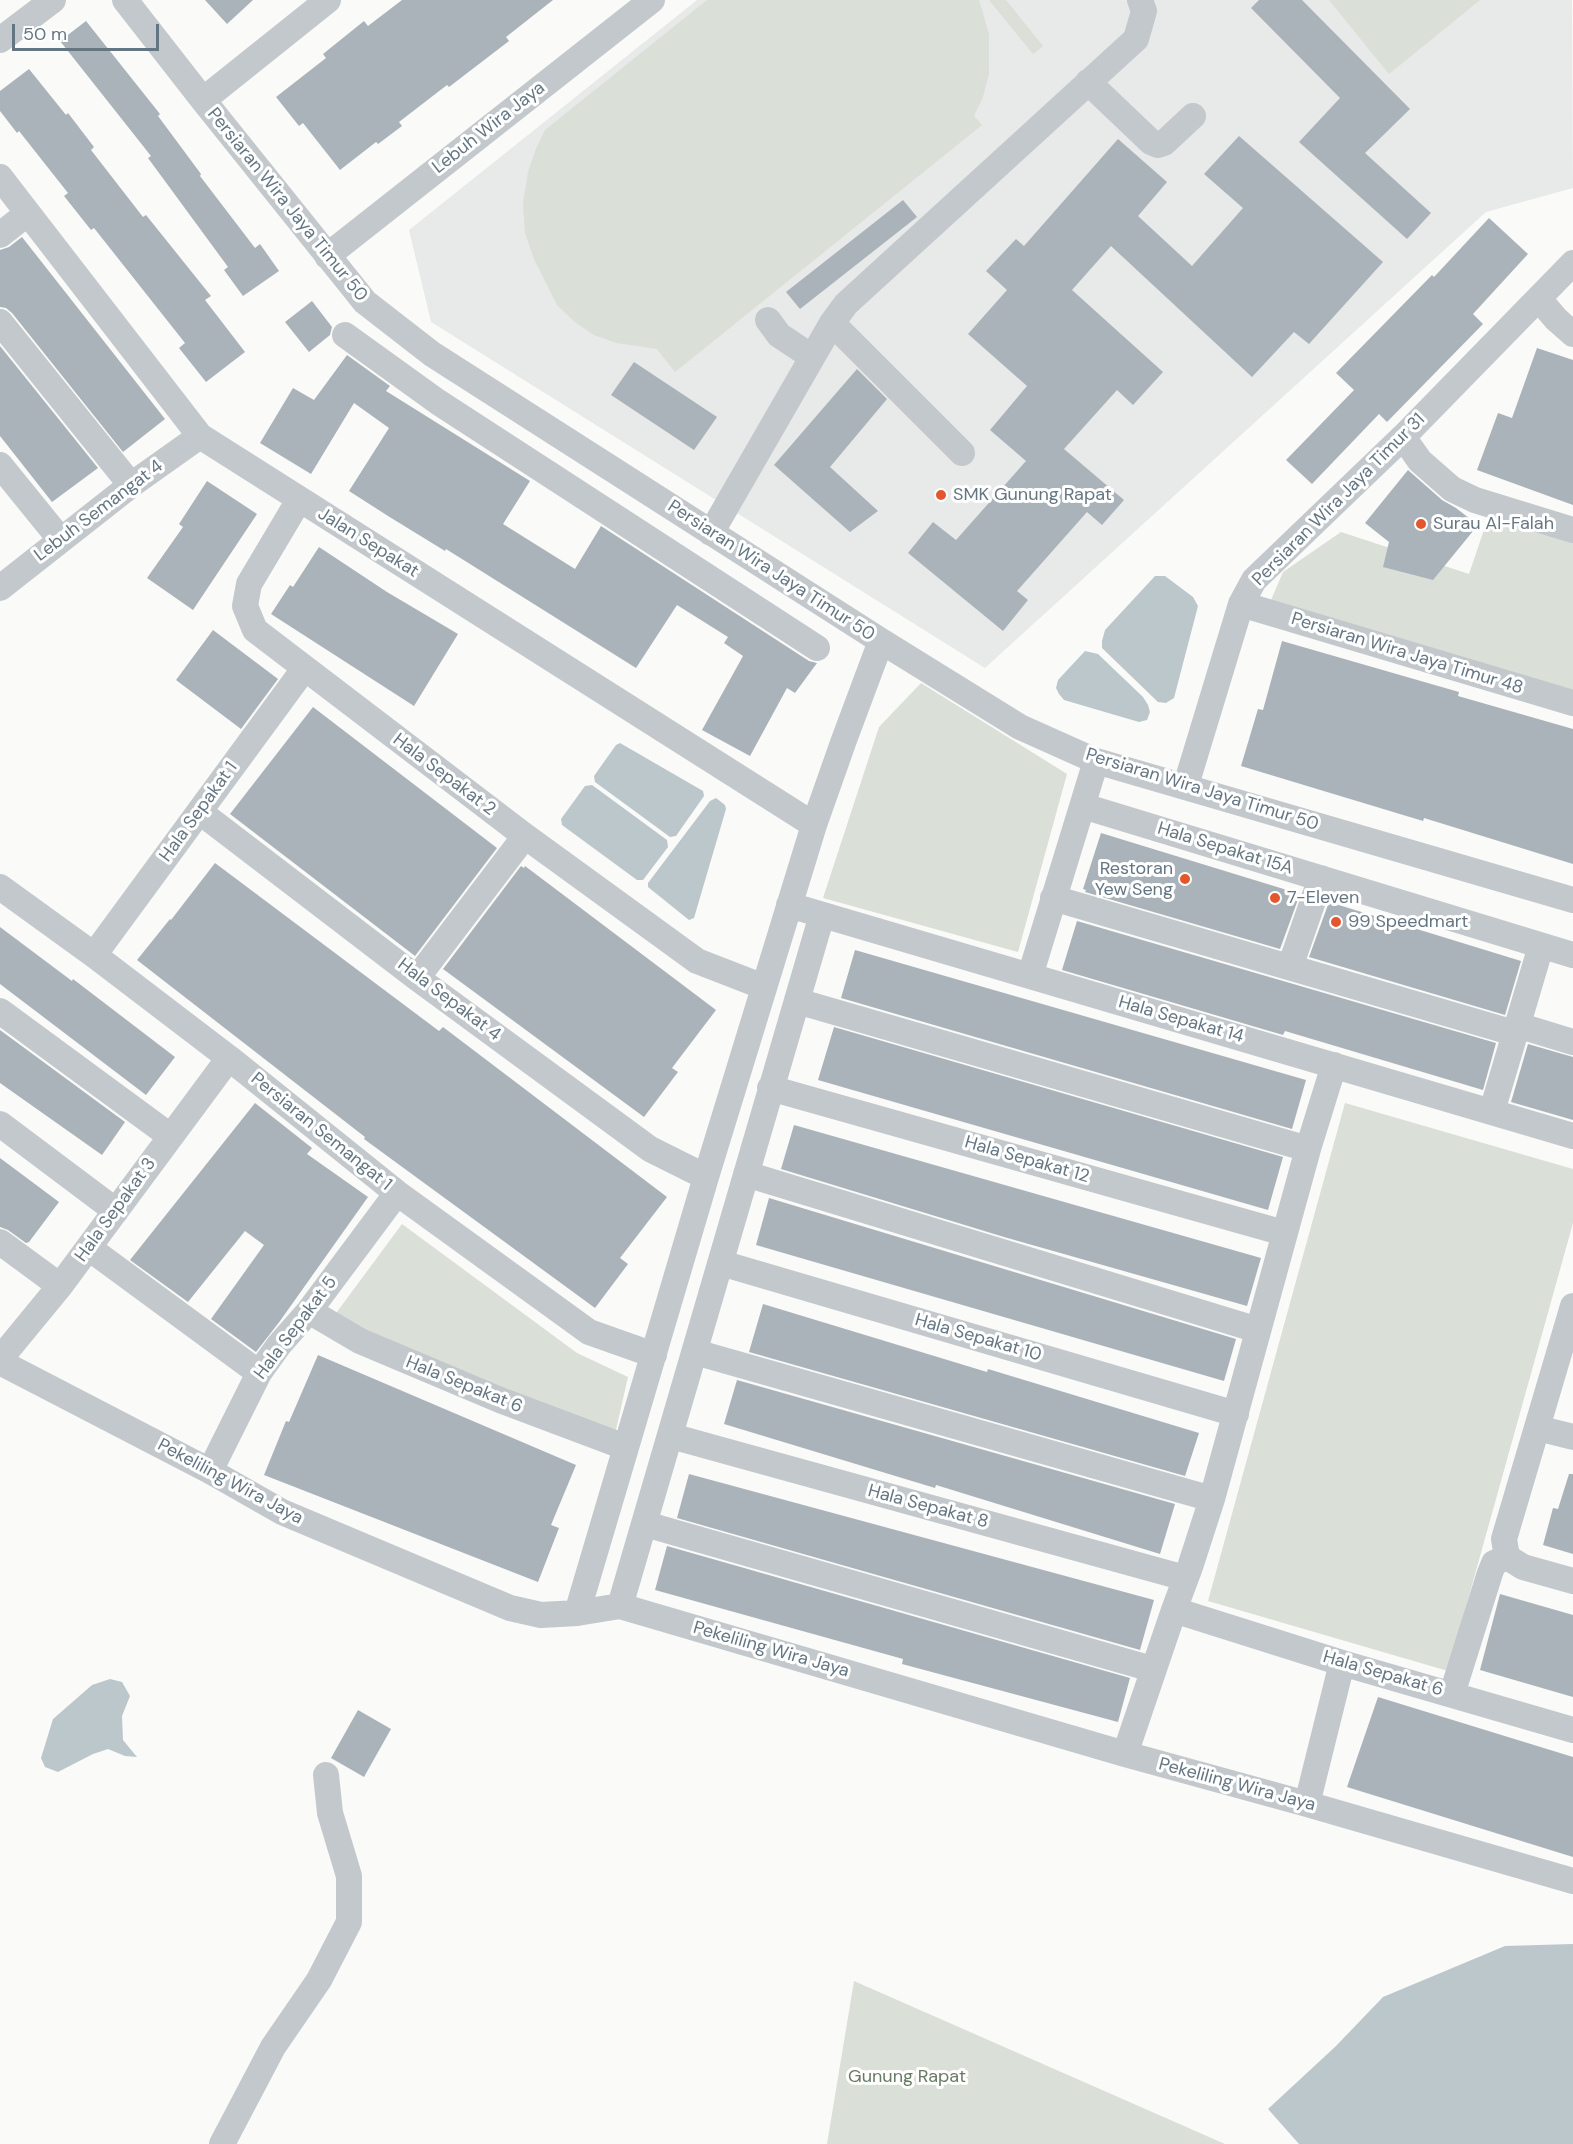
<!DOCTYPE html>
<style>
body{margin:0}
#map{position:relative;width:1573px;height:2144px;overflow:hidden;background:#fafaf8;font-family:"DM Sans",sans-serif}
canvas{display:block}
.scale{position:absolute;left:12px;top:24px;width:147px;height:27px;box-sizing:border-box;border:3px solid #657683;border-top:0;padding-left:8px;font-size:18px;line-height:21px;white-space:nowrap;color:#657683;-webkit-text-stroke:4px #fff;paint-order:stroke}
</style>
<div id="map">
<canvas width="1573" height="2144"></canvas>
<div class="scale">50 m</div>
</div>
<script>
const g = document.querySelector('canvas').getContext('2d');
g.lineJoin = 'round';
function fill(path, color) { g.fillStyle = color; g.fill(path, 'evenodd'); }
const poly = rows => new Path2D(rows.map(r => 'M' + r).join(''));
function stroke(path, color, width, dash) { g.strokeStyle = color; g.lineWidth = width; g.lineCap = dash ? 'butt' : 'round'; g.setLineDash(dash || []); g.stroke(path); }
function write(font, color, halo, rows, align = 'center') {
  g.font = font + ' "DM Sans",sans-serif'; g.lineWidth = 6; g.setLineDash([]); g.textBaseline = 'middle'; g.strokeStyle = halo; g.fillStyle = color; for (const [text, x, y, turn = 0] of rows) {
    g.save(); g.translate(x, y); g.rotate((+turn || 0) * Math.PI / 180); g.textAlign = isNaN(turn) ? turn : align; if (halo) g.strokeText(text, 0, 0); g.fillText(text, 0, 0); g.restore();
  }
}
fill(poly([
 [697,0,1572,0,1573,188,1486,212,985,668,431,322,409,230]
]), '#e8e9e9');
fill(poly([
 [707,0,979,0,989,34,989,74,983,97,974,116,982,125,675,372,657,349,617,343,594,335,575,322,557,305,534,259,525,233,523,203,528,172,535,151,545,130],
 [989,0,1006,0,1043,46,1033,54],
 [1329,0,1480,0,1389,74],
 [1491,509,1573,537,1573,690,1271,600,1283,572,1341,532,1469,574],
 [921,683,1067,774,1018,952,823,898,879,727],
 [1345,1103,1573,1169,1573,1223,1448,1671,1208,1601],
 [402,1224,577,1353,628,1377,615,1434,331,1320],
 [854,1981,1225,2144,827,2144]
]), '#dadfd7');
fill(poly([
 [1155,576,1165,576,1193,597,1198,606,1174,698,1166,703,1158,702,1102,648,1102,641,1105,630],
 [1085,651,1098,654,1143,697,1148,705,1150,712,1147,720,1139,722,1064,700,1059,694,1056,688,1058,680],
 [620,743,703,791,704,796,676,836,670,837,595,782,594,776,616,745],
 [592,785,667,840,668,847,643,880,637,880,562,825,561,819,585,786],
 [716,798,725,805,726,809,694,918,689,920,648,887,648,883,710,801],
 [110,1679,122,1682,130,1696,122,1716,123,1740,137,1757,125,1756,108,1749,93,1754,58,1772,45,1767,41,1758,53,1719,92,1685],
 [1573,1944,1573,2144,1299,2144,1268,2109,1336,2046,1383,1997,1505,1946]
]), '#bbc7cb');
fill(poly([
 [205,0,253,0,227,24],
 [402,0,553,0,506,37,509,41,449,87,447,85,399,122,402,126,378,144,376,142,340,170,303,123,299,126,276,97,326,58,323,54,364,21,368,26],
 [1259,0,1302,0,1410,109,1365,153,1431,213,1407,239,1299,142,1340,98,1251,8],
 [86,21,160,114,158,116,201,174,200,176,255,248,260,244,279,271,243,296,224,270,228,267,148,158,151,156,60,41],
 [29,69,66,115,68,113,94,147,91,150,143,217,146,215,211,296,205,300,245,352,206,382,179,348,185,343,94,228,91,230,64,196,68,193,19,131,17,133,0,111,0,91],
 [1239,136,1383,262,1309,344,1294,332,1252,377,1111,246,1072,290,1163,372,1133,405,1117,390,1064,449,1124,500,1102,525,1087,512,1017,591,1028,600,1003,631,908,553,933,522,956,540,1026,461,990,430,1027,386,968,334,1007,290,986,271,1016,239,1024,246,1118,139,1167,182,1138,216,1192,266,1243,208,1204,174],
 [903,200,917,217,800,309,786,292],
 [1489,218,1528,254,1473,314,1483,324,1387,422,1379,414,1312,484,1286,460,1354,390,1336,373,1432,275,1434,277],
 [22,237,165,419,123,452,12,313,6,308,0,307,0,250,9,247],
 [312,301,332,327,330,335,309,352,285,322],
 [0,346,98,468,52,502,0,436],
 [1537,348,1573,360,1573,505,1477,470,1498,413,1512,418],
 [347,355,390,386,386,391,530,481,503,524,575,569,601,526,809,661,817,663,795,693,787,688,750,756,702,730,743,656,724,643,728,637,677,605,636,668,446,549,445,551,388,516,349,491,389,428,354,403,311,474,260,443,293,388,314,400],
 [634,362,717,417,694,450,611,395],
 [857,369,887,399,830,467,878,511,850,532,774,465],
 [1408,470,1442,500,1456,508,1478,525,1433,580,1383,567,1389,542,1365,523],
 [207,481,257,514,193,610,147,578,183,527,179,524],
 [319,547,387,592,458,634,414,706,271,614,290,585,293,587],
 [213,630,278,679,241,729,176,680],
 [1282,641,1459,692,1458,696,1573,729,1573,864,1424,818,1423,821,1241,766,1258,709,1263,710],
 [313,707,497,848,415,956,230,814],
 [1101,833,1300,894,1280,949,1085,892,1086,890,1083,889],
 [215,863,439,1031,443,1027,667,1197,620,1258,628,1264,595,1308,364,1139,365,1137,137,960,170,919,171,920],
 [521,866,524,868,525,866,716,1010,672,1068,678,1072,644,1117,443,969],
 [1329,902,1521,961,1505,1015,1309,957],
 [1077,921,1496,1043,1483,1090,1285,1031,1283,1035,1062,970],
 [0,927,72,981,73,979,175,1057,146,1095,0,984],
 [855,950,1306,1080,1292,1129,841,998],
 [834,1027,1283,1157,1268,1210,818,1080],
 [0,1030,125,1122,102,1155,0,1083],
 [1528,1044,1573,1057,1573,1120,1511,1102],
 [255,1103,312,1148,307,1154,368,1197,280,1321,256,1352,211,1319,264,1245,245,1231,188,1302,130,1260],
 [794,1125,1261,1258,1247,1306,1004,1237,781,1169],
 [0,1158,59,1202,29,1242,26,1243,8,1230,0,1227],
 [769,1198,1236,1339,1224,1381,756,1245],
 [763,1304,987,1372,988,1369,1199,1433,1185,1476,749,1352],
 [318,1355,576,1465,551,1525,559,1528,538,1582,264,1475,286,1421,289,1422],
 [737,1380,1175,1504,1160,1554,936,1485,935,1488,724,1424],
 [689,1474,1154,1600,1140,1650,677,1518],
 [1569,1474,1573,1474,1573,1554,1543,1545,1553,1508,1558,1509],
 [667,1546,1130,1678,1118,1722,902,1664,903,1659,655,1590],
 [1500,1594,1573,1615,1573,1697,1480,1670],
 [1378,1697,1573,1757,1573,1857,1347,1787],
 [358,1710,391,1729,364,1777,331,1758]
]), '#aab3b9');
stroke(poly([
 [125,0,203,100,365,302,432,354,881,641,1020,727,1096,761,1573,900],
 [0,40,53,0],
 [1088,82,1151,142,1158,145,1164,143,1193,116],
 [203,100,328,0],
 [0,177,200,436,814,825],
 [0,235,28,213],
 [327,256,652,0],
 [1539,299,1556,319,1573,334],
 [768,320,779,335,812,357],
 [0,322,131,485],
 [832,323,962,453],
 [345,335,438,402,817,648],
 [1403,437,1420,461,1452,489,1475,500,1573,530],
 [0,465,60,539],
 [299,500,249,584,245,606,255,630,525,836,697,961,764,987],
 [711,533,832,323,846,304,1136,39,1144,11,1140,0],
 [0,588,131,485,200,436],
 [1241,604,1573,703],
 [1186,785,1241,604,1254,580,1403,437,1573,263],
 [1083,806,1573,955],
 [200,812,417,978,650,1149,706,1177],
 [0,887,94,955,229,1058,397,1193,589,1332,654,1355],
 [1053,898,1514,1033],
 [789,905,1573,1136],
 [94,955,304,669],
 [1290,967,1321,878],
 [1030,976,1096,761],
 [417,978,525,836],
 [797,1001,1308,1149],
 [0,1011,170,1136],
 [1517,1025,1573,1042],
 [1334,1065,1308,1149,1212,1499,1190,1567,1174,1610,1342,1663,1573,1730],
 [770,1088,1284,1233],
 [1492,1111,1541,946],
 [0,1124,116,1211],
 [746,1174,1258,1330],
 [0,1242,60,1286],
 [89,1248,259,1373],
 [721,1263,1236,1414],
 [1573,1306,1504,1539,1507,1557,1523,1567,1573,1581],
 [309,1311,360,1341,500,1400,625,1447],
 [695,1352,1212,1499],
 [0,1359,60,1286,229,1058],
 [0,1362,210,1471,282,1512,510,1608,541,1615,577,1613,620,1606,1125,1754,1307,1804,1573,1881],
 [1537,1428,1573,1437],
 [671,1436,1185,1578],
 [210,1471,259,1373,279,1345,309,1311,397,1193],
 [645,1524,1152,1669],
 [620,1606,822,915],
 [577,1613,706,1177,814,825,844,740,881,641],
 [1452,1694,1490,1573,1494,1563,1507,1557],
 [1125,1754,1174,1610],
 [1307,1804,1342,1663],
 [222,2144,273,2047,319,1980,349,1922,349,1876,330,1813,326,1775]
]), '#c3c8cc', 26);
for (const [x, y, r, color] of [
 [941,495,6,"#e4572e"],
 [1421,524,6,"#e4572e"],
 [1185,879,6,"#e4572e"],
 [1275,898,6,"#e4572e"],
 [1336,922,6,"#e4572e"]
]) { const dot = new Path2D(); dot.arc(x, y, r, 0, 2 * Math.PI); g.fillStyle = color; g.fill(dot); stroke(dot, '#fff', 2); }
write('18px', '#657683', '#fff', [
 ["Lebuh Wira Jaya",489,128,-38],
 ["Persiaran Wira Jaya Timur 50",287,205,51],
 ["Persiaran Wira Jaya Timur 31",1339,500,-45],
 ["Lebuh Semangat 4",99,511,-37],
 ["Jalan Sepakat",368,543,32],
 ["Persiaran Wira Jaya Timur 50",771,571,33],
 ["Persiaran Wira Jaya Timur 48",1407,654,17],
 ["Hala Sepakat 2",444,775,37],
 ["Persiaran Wira Jaya Timur 50",1202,790,17],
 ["Hala Sepakat 1",199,812,-54],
 ["Hala Sepakat 15A",1225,849,17],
 ["Hala Sepakat 4",449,1000,37],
 ["Hala Sepakat 14",1181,1020,16],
 ["Persiaran Semangat 1",321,1132,39],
 ["Hala Sepakat 12",1027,1160,16],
 ["Hala Sepakat 3",116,1210,-54],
 ["Hala Sepakat 5",296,1328,-53],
 ["Hala Sepakat 10",978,1338,16],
 ["Hala Sepakat 6",464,1385,22],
 ["Pekeliling Wira Jaya",230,1482,28],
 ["Hala Sepakat 8",928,1507,15],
 ["Pekeliling Wira Jaya",771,1650,16],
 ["Hala Sepakat 6",1383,1674,16],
 ["Pekeliling Wira Jaya",1237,1785,15]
]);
write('18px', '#657683', '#fff', [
 ["SMK Gunung Rapat",953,495],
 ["Surau Al-Falah",1433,524],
 ["Restoran",1173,869,"right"],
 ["Yew Seng",1173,890,"right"],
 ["7-Eleven",1287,898],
 ["99 Speedmart",1348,922]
], 'left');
write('18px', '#687a64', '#fff', [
 ["Gunung Rapat",907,2077]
]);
</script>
